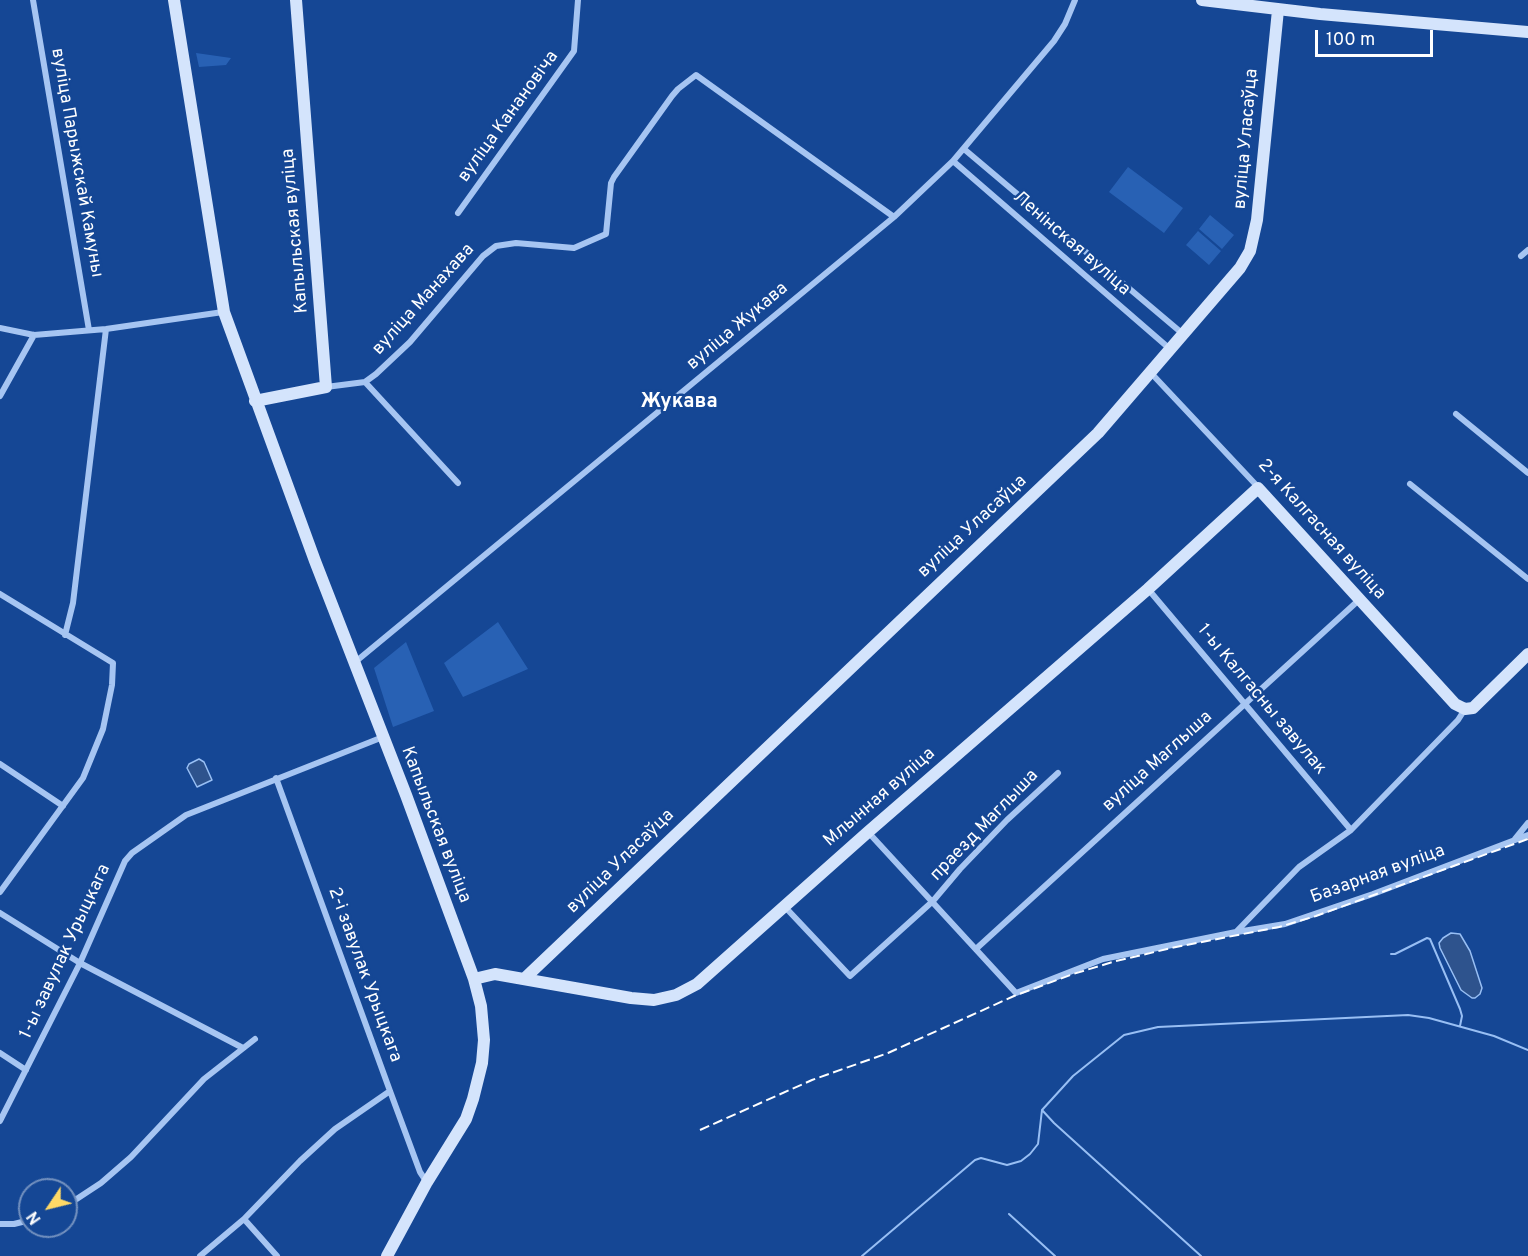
<!DOCTYPE html>
<meta charset="utf-8">
<style>
body{margin:0}
#map{position:relative;width:1528px;height:1256px;overflow:hidden;background:#154795;font-family:Overpass,sans-serif}
canvas{display:block}
.north{position:absolute;left:18px;top:1178px;width:60px;height:60px;box-sizing:border-box;background:#154795;border:2px solid #7391bf;border-radius:50%;rotate:235deg;font-size:16px;font-weight:700;line-height:24px;text-align:center;color:#fff}
.north::after{content:'';display:block;margin:auto;width:21px;height:27px;background:#ffd966;clip-path:polygon(50% 0,100% 100%,50% 72%,0 100%)}
.scale{position:absolute;left:1315px;top:30px;width:118px;height:27px;box-sizing:border-box;border:3px solid #fff;border-top:0;padding-left:8px;font-size:18px;line-height:21px;white-space:nowrap;color:#fff;-webkit-text-stroke:4px #154795;paint-order:stroke}
</style>
<div id="map">
<canvas width="1528" height="1256"></canvas>
<div class="north">N</div>
<div class="scale">100 m</div>
</div>
<script>
const g = document.querySelector('canvas').getContext('2d');
g.lineJoin = 'round';
function fill(path, color) { g.fillStyle = color; g.fill(path, 'evenodd'); }
const poly = rows => new Path2D(rows.map(r => 'M' + r).join(''));
function stroke(path, color, width, dash) { g.strokeStyle = color; g.lineWidth = width; g.lineCap = dash ? 'butt' : 'round'; g.setLineDash(dash || []); g.stroke(path); }
function write(font, color, halo, rows, align = 'center') {
  g.font = font + ' Overpass,sans-serif'; g.lineWidth = 5; g.setLineDash([]); g.textBaseline = 'middle'; g.strokeStyle = halo; g.fillStyle = color; for (const [text, x, y, turn = 0] of rows) {
    g.save(); g.translate(x, y); g.rotate((+turn || 0) * Math.PI / 180); g.textAlign = isNaN(turn) ? turn : align; if (halo) g.strokeText(text, 0, 0); g.fillText(text, 0, 0); g.restore();
  }
}
fill(poly([
 [196,53,231,58,226,65,199,67],
 [1128,167,1183,208,1164,233,1109,192],
 [1210,215,1234,235,1222,249,1199,229],
 [1198,231,1221,251,1209,265,1186,245],
 [498,622,528,669,463,697,444,663],
 [406,642,434,711,393,727,374,668]
]), '#2861b4');
const water = poly([
 [199,759,204,762,212,780,197,787,187,768,189,764,199,759],
 [1451,933,1460,934,1470,951,1482,988,1480,994,1475,998,1472,998,1461,990,1440,948,1439,943,1443,938,1451,933]
]);
fill(water, '#2e538d');
stroke(water, '#98bff4', 1.5);
stroke(poly([
 [1391,954,1395,954,1427,938,1430,939,1460,1009,1462,1016,1460,1026],
 [1042,1110,1054,1123,1201,1256],
 [1009,1214,1055,1256],
 [862,1256,975,1160,981,1158,1007,1165,1021,1161,1030,1154,1038,1144,1042,1110,1073,1076,1124,1035,1158,1027,1408,1015,1429,1018,1494,1036,1528,1050]
]), '#98bff4', 2);
stroke(poly([
 [33,0,89,330],
 [964,149,1183,334],
 [953,161,1170,349],
 [458,213,574,51,578,0],
 [1521,256,1528,250],
 [0,328,34,335,106,329,223,312],
 [1151,373,1258,487],
 [365,382,458,483],
 [326,387,365,382,376,374,410,342,483,256,496,246,516,243,574,248,606,234,611,183,614,177,672,96,678,89,696,75,894,217],
 [0,396,34,335],
 [1456,414,1528,473],
 [1410,484,1528,579],
 [1148,589,1351,830],
 [0,594,113,663,112,685,103,729,83,778,0,892],
 [65,635,73,603,106,329],
 [354,663,894,217,953,161,1054,41,1065,24,1075,0],
 [0,764,63,806],
 [276,778,390,1091,420,1172,426,1181],
 [868,832,1016,993,1103,959,1236,932,1299,867,1351,830,1458,720,1465,709],
 [1515,839,1528,823],
 [785,907,850,976,933,901,960,869,1007,820,1058,773],
 [0,913,80,963,243,1048],
 [1237,932,1285,924,1373,894,1528,835],
 [977,948,1360,599],
 [0,1053,26,1070],
 [0,1121,80,963,125,861,132,853,186,815,383,737],
 [66,1206,101,1183,131,1157,204,1079,255,1039],
 [244,1219,277,1256],
 [0,1224,14,1224,30,1220],
 [200,1256,244,1219,300,1161,335,1129,390,1091]
]), '#a6c5f2', 6);
stroke(poly([
 [174,0,224,312,315,561,406,795,474,979,481,1006,484,1040,482,1063,473,1099,466,1119,427,1182,387,1256],
 [1202,0,1320,14,1528,32],
 [255,401,326,387,296,0],
 [525,978,1098,433,1240,268,1250,251,1257,220,1278,10],
 [474,979,495,974,631,998,654,1000,676,995,697,984,868,832,1148,589,1258,488,1455,704,1465,709,1473,708,1528,654]
]), '#d4e4fc', 12);
stroke(poly([
 [700,1130,812,1080,888,1053,1014,996,1073,974,1116,961,1176,947,1279,927,1316,916,1528,839]
]), '#fff', 2, [10, 4.5]);
write('18px', '#fff', '#154795', [
 ["вуліца Канановіча",509,117,-54],
 ["вуліца Уласаўца",1247,139,-85],
 ["вуліца Парыжскай Камуны",76,163,80],
 ["Капыльская вуліца",296,231,-95],
 ["Ленінская вуліца",1071,244,41],
 ["вуліца Манахава",424,300,-48],
 ["вуліца Жукава",738,327,-40],
 ["вуліца Уласаўца",973,527,-43],
 ["2-я Калгасная вуліца",1321,530,48],
 ["1-ы Калгасны завулак",1261,700,50],
 ["вуліца Маглыша",1158,762,-42],
 ["Млынная вуліца",880,798,-41],
 ["Капыльская вуліца",435,825,69],
 ["праезд Маглыша",985,826,-46],
 ["вуліца Уласаўца",621,862,-44],
 ["Базарная вуліца",1378,875,-20],
 ["1-ы завулак Урыцкага",66,952,-65],
 ["2-і завулак Урыцкага",364,975,70]
]);
write('bold 20px', '#fff', '#154795', [
 ["Жукава",679,403]
]);
</script>
